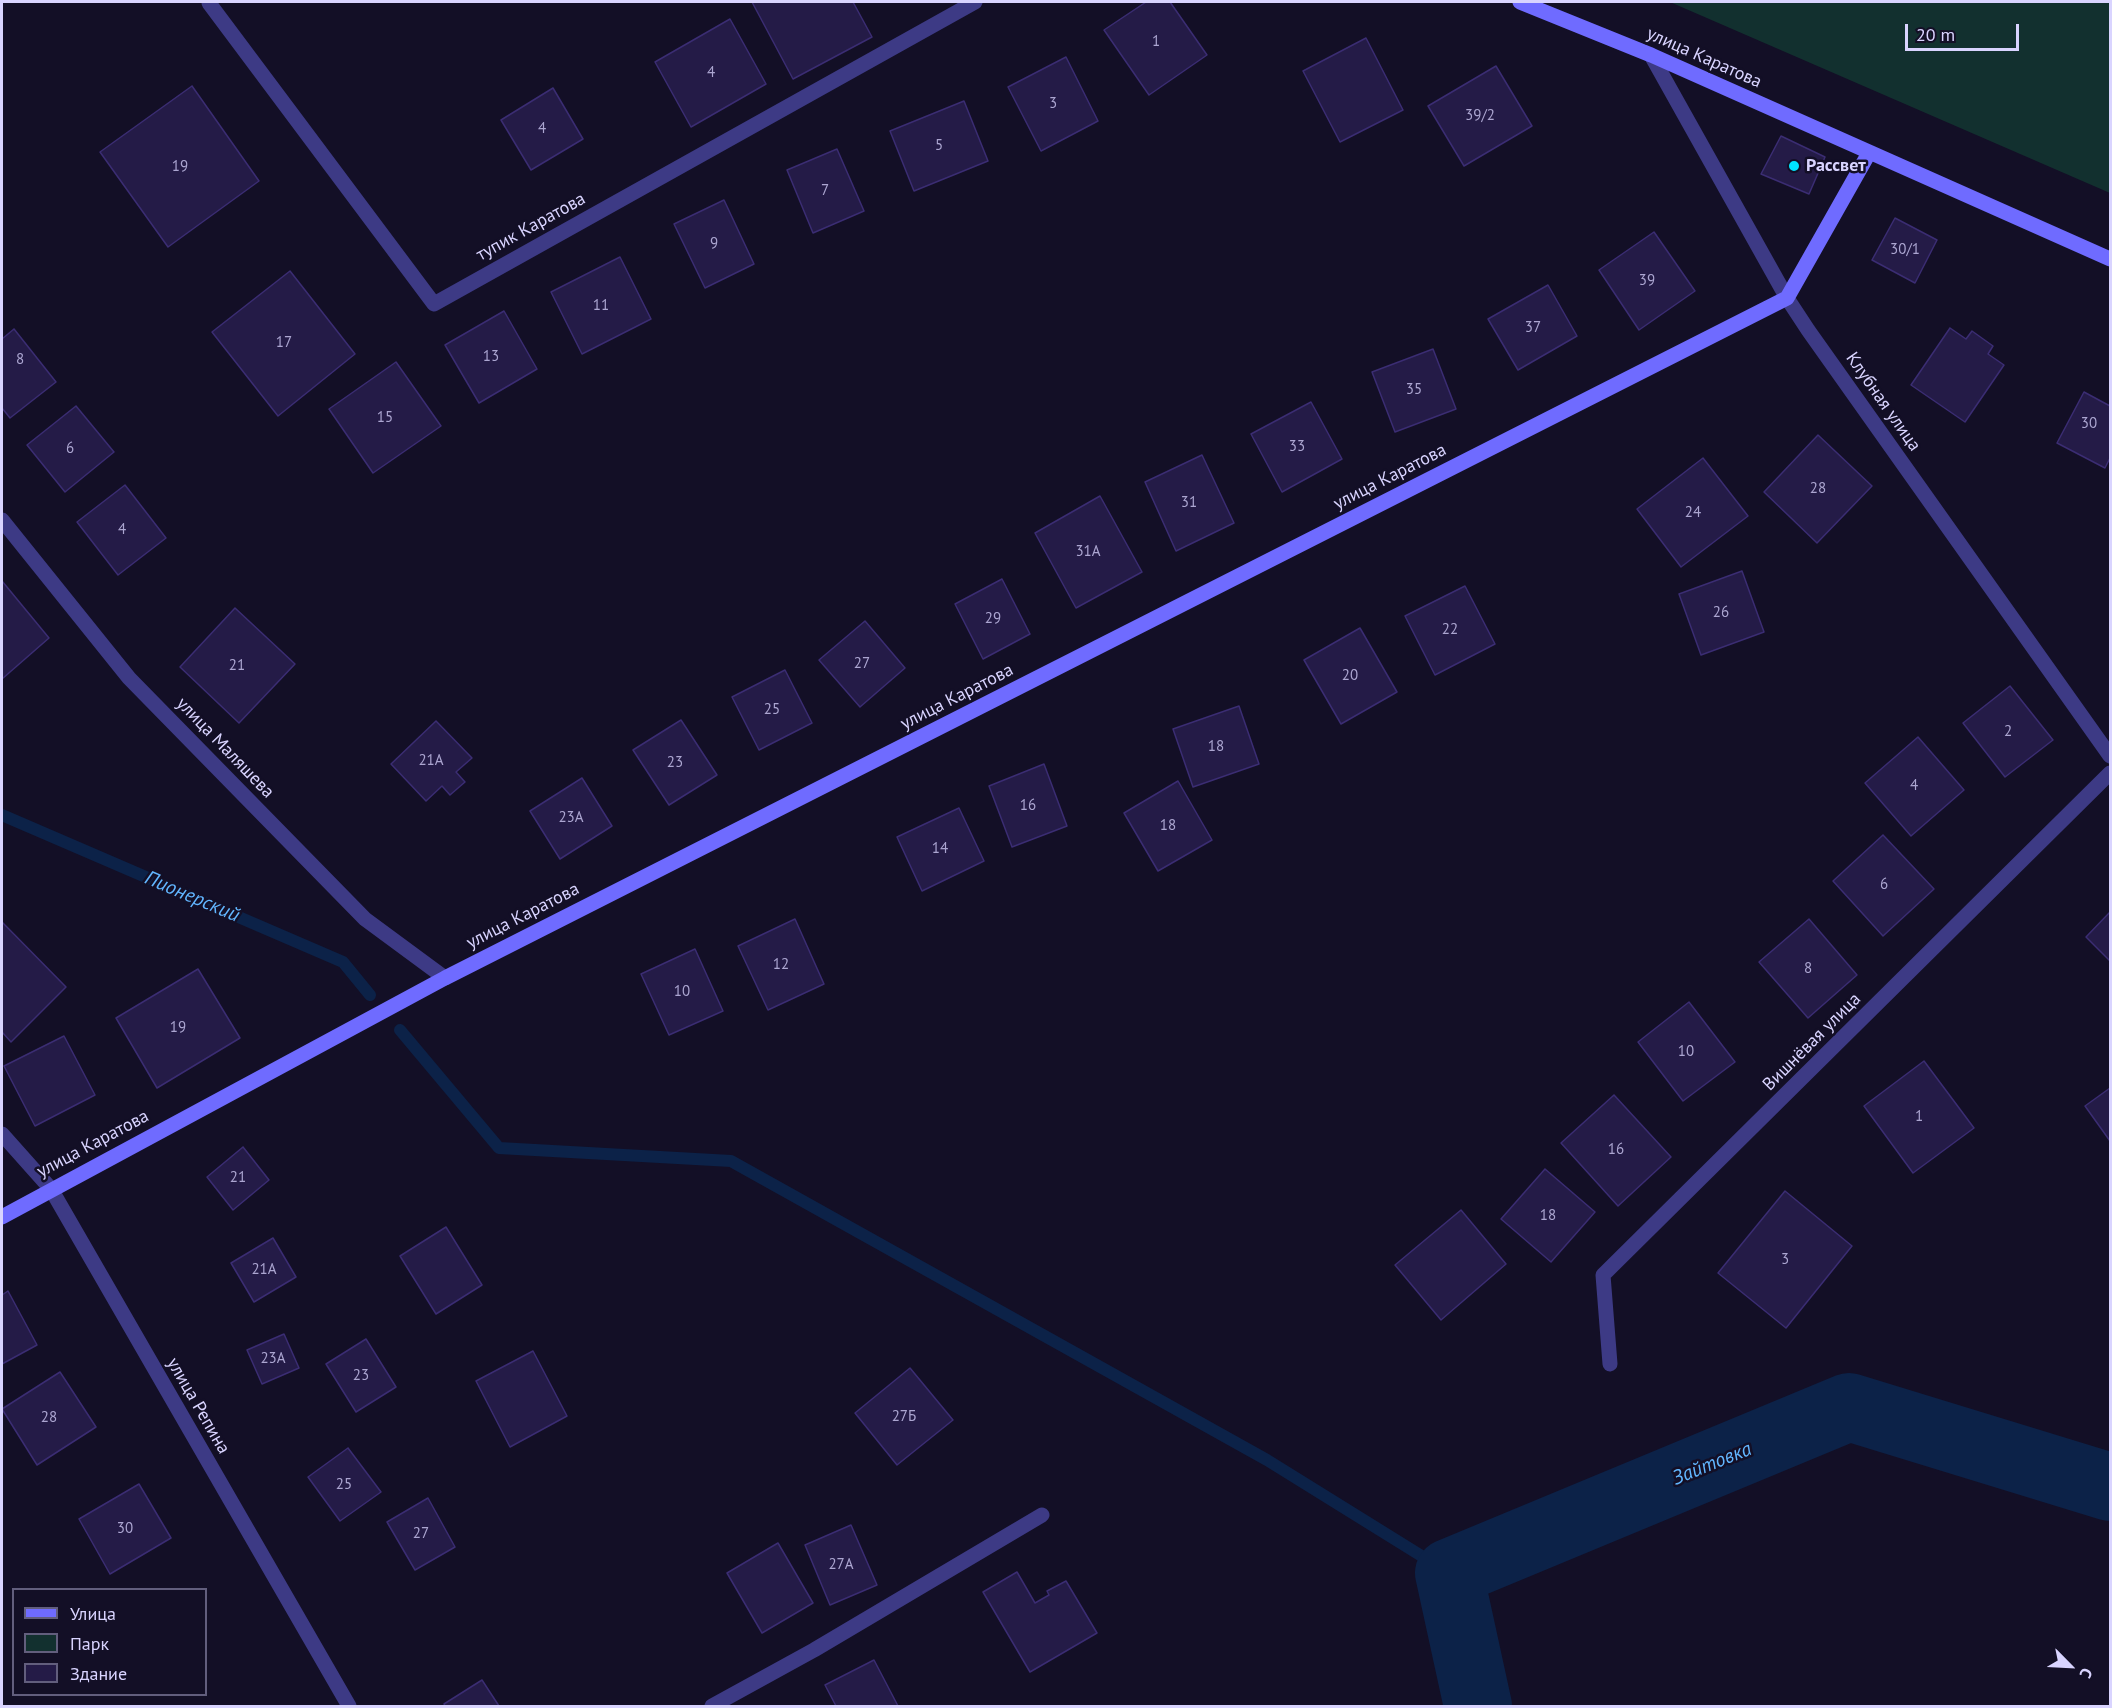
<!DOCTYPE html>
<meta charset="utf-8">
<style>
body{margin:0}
#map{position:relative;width:2112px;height:1708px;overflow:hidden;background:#130f26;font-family:"PT Sans",sans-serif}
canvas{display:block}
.frame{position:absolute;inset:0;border:3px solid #d9d4ff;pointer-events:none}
.legend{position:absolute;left:12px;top:1588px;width:195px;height:108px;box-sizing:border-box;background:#130f26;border:2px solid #625e7d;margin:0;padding:8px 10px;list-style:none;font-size:18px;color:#d9d4ff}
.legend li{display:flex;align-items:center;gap:12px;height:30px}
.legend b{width:30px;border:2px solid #625e7d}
.north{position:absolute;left:2040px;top:1636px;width:60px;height:60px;-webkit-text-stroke:4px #130f26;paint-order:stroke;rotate:114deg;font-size:16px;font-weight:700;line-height:24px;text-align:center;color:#d9d4ff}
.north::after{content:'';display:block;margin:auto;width:21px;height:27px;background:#d9d4ff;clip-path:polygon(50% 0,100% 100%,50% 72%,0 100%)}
.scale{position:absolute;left:1905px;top:24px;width:114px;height:27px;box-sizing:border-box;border:3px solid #d9d4ff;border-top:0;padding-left:8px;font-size:18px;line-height:21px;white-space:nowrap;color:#d9d4ff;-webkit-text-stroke:4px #130f26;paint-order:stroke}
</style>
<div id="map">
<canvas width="2112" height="1708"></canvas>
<div class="frame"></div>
<ul class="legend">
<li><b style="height:8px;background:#6f6bff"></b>Улица</li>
<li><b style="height:16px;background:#12302f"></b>Парк</li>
<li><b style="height:16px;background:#241b47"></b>Здание</li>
</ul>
<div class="north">С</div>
<div class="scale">20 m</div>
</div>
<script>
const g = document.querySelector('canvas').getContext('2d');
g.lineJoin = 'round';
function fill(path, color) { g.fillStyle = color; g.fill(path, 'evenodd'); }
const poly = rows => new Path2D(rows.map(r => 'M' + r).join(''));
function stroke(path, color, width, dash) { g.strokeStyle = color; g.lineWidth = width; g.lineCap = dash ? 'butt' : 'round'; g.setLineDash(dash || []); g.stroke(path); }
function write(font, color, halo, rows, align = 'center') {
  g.font = font + ' "PT Sans",sans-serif'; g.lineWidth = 5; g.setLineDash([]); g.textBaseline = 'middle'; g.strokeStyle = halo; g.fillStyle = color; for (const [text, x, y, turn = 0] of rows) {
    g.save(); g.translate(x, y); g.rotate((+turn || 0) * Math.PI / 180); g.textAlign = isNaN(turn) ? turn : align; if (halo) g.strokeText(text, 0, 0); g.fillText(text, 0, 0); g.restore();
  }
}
fill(poly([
 [1670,2,2110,2,2110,193]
]), '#12302f');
stroke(poly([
 [2,815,343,962,370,995],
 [400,1030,499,1148,731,1161,1267,1460,1449,1573]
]), '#0c2248', 12);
stroke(poly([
 [1478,1706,1449,1573,1849,1407,2110,1487]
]), '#0c2248', 68);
const building = poly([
 [752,2,853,2,872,37,793,79,752,2],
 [1146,2,1170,2,1207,55,1149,95,1104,30,1146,2],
 [730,19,766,84,691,127,655,62,730,19],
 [1366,38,1403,110,1340,142,1303,71,1366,38],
 [1066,57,1098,121,1041,151,1008,87,1066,57],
 [1496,66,1532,126,1464,166,1428,106,1496,66],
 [192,86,259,181,168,247,100,152,192,86],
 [553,88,583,139,531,170,501,120,553,88],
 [964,101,988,161,914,191,890,131,964,101],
 [1781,136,1825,157,1809,194,1761,174,1781,136],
 [837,149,864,211,813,233,787,170,837,149],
 [724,200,754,264,705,288,674,224,724,200],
 [1895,218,1937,240,1915,283,1872,260,1895,218],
 [1654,232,1695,291,1639,330,1599,270,1654,232],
 [620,257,651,319,582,354,551,292,620,257],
 [290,271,355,354,278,416,212,332,290,271],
 [1548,285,1577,336,1518,370,1488,319,1548,285],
 [504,311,537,369,479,403,445,345,504,311],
 [1950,328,1966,339,1972,331,1993,346,1988,354,2004,365,1965,422,1911,385,1950,328],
 [14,329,56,382,10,418,2,408,2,339,14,329],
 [1433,349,1456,409,1395,432,1372,372,1433,349],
 [396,362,441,426,373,473,329,409,396,362],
 [2084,392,2110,406,2110,458,2105,468,2057,443,2084,392],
 [1311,402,1342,459,1282,492,1251,434,1311,402],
 [76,406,114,452,65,492,27,445,76,406],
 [1818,435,1872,486,1817,543,1764,492,1818,435],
 [1202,455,1234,523,1176,551,1145,482,1202,455],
 [1703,458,1748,516,1681,567,1637,509,1703,458],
 [125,485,166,538,118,575,77,522,125,485],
 [1100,496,1142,572,1076,608,1035,533,1100,496],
 [1742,571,1764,632,1701,655,1679,594,1742,571],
 [1002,579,1030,634,983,659,955,604,1002,579],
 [2,581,49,638,2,679,2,581],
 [1465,586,1495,644,1435,675,1405,616,1465,586],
 [235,608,295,664,239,723,180,667,235,608],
 [865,621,905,668,860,707,819,660,865,621],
 [1360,628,1397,692,1341,724,1304,660,1360,628],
 [785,670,812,723,759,750,732,697,785,670],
 [2010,686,2053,740,2005,777,1963,723,2010,686],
 [1239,706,1259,764,1193,787,1173,729,1239,706],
 [681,720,717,775,669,805,633,750,681,720],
 [436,721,472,758,456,772,465,782,450,795,442,786,426,801,391,764,436,721],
 [1918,737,1964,790,1911,836,1865,783,1918,737],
 [1044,764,1067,826,1012,847,989,786,1044,764],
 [582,778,612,826,560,859,530,811,582,778],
 [1178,781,1212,840,1158,871,1124,813,1178,781],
 [959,808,984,861,922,891,897,837,959,808],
 [1883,835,1934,889,1883,936,1833,881,1883,835],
 [2110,912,2110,961,2086,937,2110,912],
 [795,919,824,984,768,1010,738,946,795,919],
 [1809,919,1857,975,1808,1018,1759,962,1809,919],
 [2,922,66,987,11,1042,2,1032,2,922],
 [695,949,723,1011,669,1035,641,974,695,949],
 [198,969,240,1038,157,1088,116,1018,198,969],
 [1689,1002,1735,1062,1683,1101,1638,1042,1689,1002],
 [64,1036,95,1095,35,1126,4,1066,64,1036],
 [1924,1061,1974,1128,1913,1173,1864,1106,1924,1061],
 [2110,1088,2110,1141,2085,1106,2110,1088],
 [1614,1095,1671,1157,1618,1206,1561,1143,1614,1095],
 [243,1147,269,1180,233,1210,207,1177,243,1147],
 [1545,1169,1595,1212,1551,1262,1501,1219,1545,1169],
 [1785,1191,1852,1246,1786,1328,1718,1273,1785,1191],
 [1461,1210,1506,1264,1441,1320,1395,1265,1461,1210],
 [446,1227,482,1285,436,1314,400,1256,446,1227],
 [273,1238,296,1277,254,1302,231,1263,273,1238],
 [8,1291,37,1345,2,1364,2,1295,8,1291],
 [284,1334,299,1368,262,1384,247,1350,284,1334],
 [366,1339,396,1387,356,1412,326,1364,366,1339],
 [533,1351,567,1416,510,1447,476,1381,533,1351],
 [910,1368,953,1420,897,1465,855,1413,910,1368],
 [60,1372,96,1427,37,1465,2,1409,60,1372],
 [348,1448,381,1492,340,1521,308,1477,348,1448],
 [139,1484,171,1538,110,1574,79,1519,139,1484],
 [428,1498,455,1547,415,1570,387,1522,428,1498],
 [851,1525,877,1585,830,1605,805,1545,851,1525],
 [778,1543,813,1603,762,1633,727,1573,778,1543],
 [1017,1572,1035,1603,1049,1595,1047,1591,1066,1581,1097,1633,1030,1672,983,1592,1017,1572],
 [874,1660,898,1706,836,1706,825,1685,874,1660],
 [482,1680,499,1706,445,1706,444,1704,482,1680]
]);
fill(building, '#241b47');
stroke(building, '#3b2d73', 1.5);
stroke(poly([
 [209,3,434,304,975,2],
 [1651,55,1787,298,1808,330,2110,756],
 [2,520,129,678,365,919,445,978],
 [2,1134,51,1189,349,1706],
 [1610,1364,1603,1275,2110,773],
 [712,1706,814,1650,1042,1515]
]), '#3d3a85', 15);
stroke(poly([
 [1520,2,1651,55,2110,259],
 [2,1217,445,978,1787,298,1869,153]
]), '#6f6bff', 15);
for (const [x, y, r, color] of [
 [1794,166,6,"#00e5ff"]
]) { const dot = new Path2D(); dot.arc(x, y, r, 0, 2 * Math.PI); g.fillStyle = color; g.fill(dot); stroke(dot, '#130f26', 2); }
write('15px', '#aca6d1', null, [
 ["1",1156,42],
 ["4",711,73],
 ["3",1053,104],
 ["39/2",1480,116],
 ["4",542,129],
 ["5",939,146],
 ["19",180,167],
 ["7",825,191],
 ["9",714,244],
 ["30/1",1905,250],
 ["39",1647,281],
 ["11",601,306],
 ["37",1533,328],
 ["17",284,343],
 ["13",491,357],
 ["8",20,360],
 ["35",1414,390],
 ["15",385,418],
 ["30",2089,424],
 ["33",1297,447],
 ["6",70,449],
 ["28",1818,489],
 ["31",1189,503],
 ["24",1693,513],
 ["4",122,530],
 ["31А",1088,552],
 ["26",1721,613],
 ["29",993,619],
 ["22",1450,630],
 ["27",862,664],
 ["21",237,666],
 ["20",1350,676],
 ["25",772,710],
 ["2",2008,732],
 ["18",1216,747],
 ["21А",431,761],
 ["23",675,763],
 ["4",1914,786],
 ["16",1028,806],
 ["23А",571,818],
 ["18",1168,826],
 ["14",940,849],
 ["6",1884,885],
 ["12",781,965],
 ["8",1808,969],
 ["10",682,992],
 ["19",178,1028],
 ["10",1686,1052],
 ["1",1919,1117],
 ["16",1616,1150],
 ["21",238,1178],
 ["18",1548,1216],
 ["3",1785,1260],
 ["21А",264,1270],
 ["23А",273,1359],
 ["23",361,1376],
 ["27Б",904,1417],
 ["28",49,1418],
 ["25",344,1485],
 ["30",125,1529],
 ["27",421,1534],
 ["27А",841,1565]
]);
write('18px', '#d9d4ff', '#130f26', [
 ["улица Каратова",1704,58,24],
 ["тупик Каратова",531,227,-29],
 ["Клубная улица",1883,402,55],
 ["улица Каратова",1390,477,-27],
 ["улица Каратова",957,697,-27],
 ["улица Маляшева",225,748,46],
 ["улица Каратова",523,916,-27],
 ["Вишнёвая улица",1812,1042,-45],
 ["улица Каратова",93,1144,-28],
 ["улица Репина",198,1406,60]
]);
write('bold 18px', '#d9d4ff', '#130f26', [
 ["Рассвет",1806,166]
], 'left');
write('italic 20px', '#62b6ff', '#130f26', [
 ["Пионерский",192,897,23],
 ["Зайтовка",1712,1464,-22]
]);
</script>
